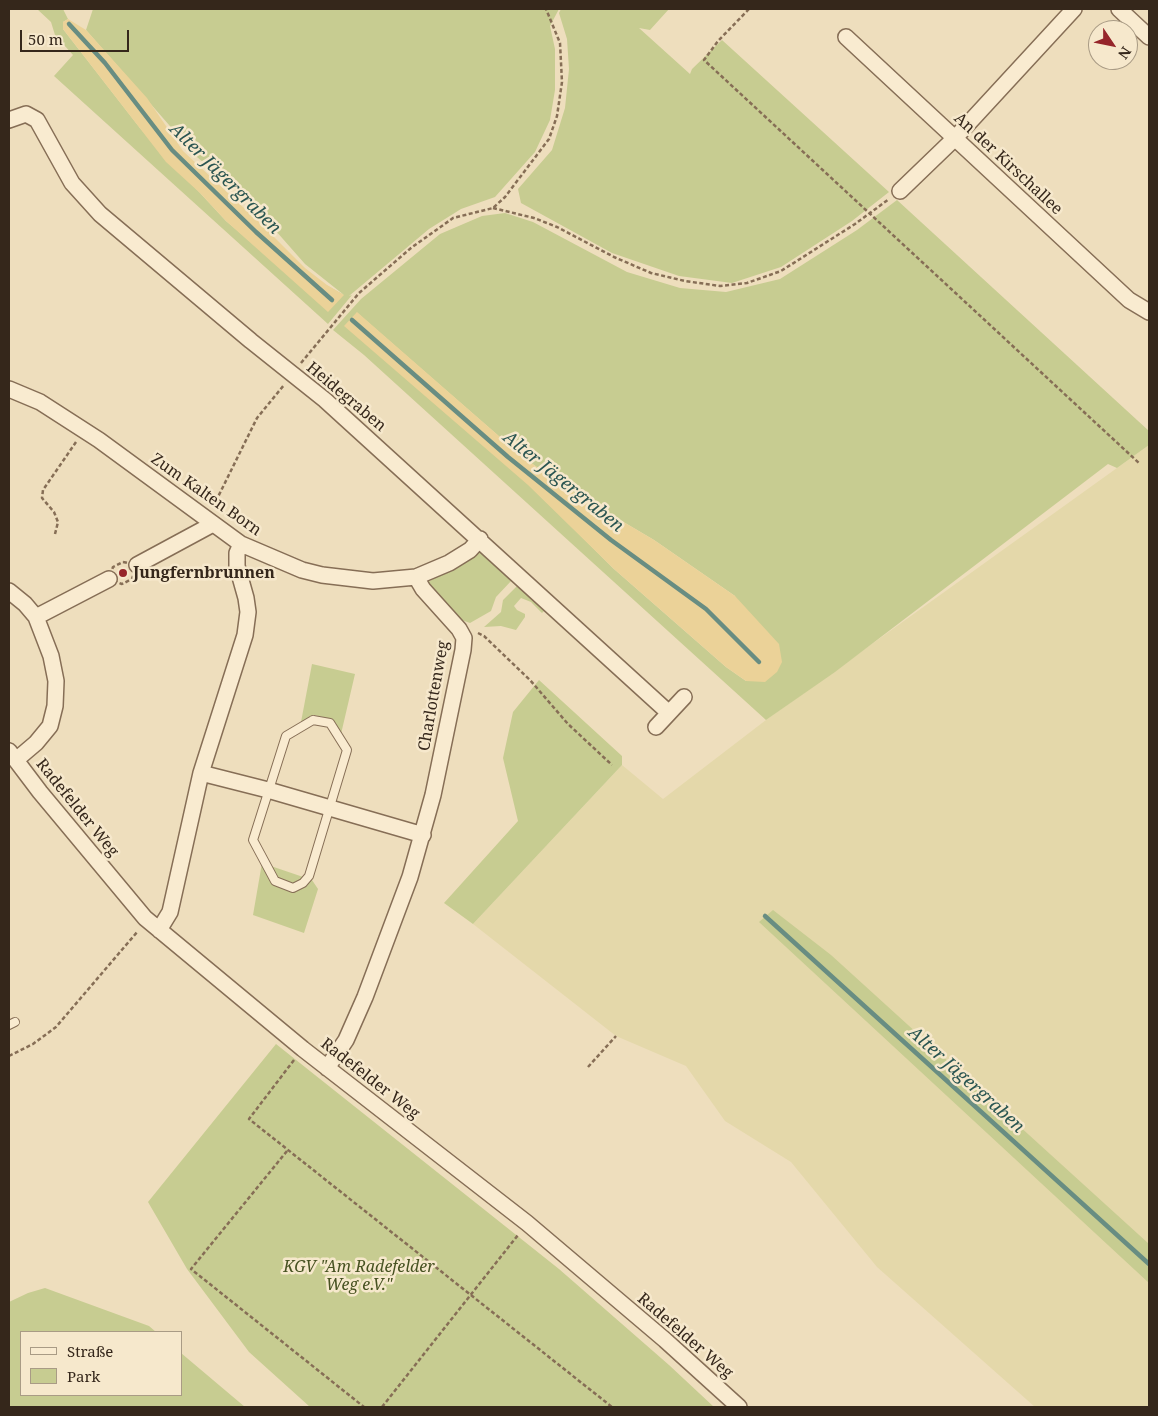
<!DOCTYPE html>
<meta charset="utf-8">
<style>
body{margin:0}
#map{position:relative;width:1158px;height:1416px;overflow:hidden;background:#eedebd;font-family:"Noto Serif",serif}
canvas{display:block}
.frame{position:absolute;inset:0;border:10px solid #35271b;pointer-events:none}
.legend{position:absolute;left:20px;top:1331px;width:162px;height:65px;box-sizing:border-box;background:#f6e8cc;border:1px solid #a99b85;margin:0;padding:6px 9px;list-style:none;font-size:15px;color:#35271b}
.legend li{display:flex;align-items:center;gap:10px;height:25px}
.legend b{width:25px;border:1px solid #a99b85}
.north{position:absolute;left:1088px;top:20px;width:50px;height:50px;box-sizing:border-box;background:#f6e8cc;border:1px solid #a99b85;border-radius:50%;rotate:124deg;font-size:14px;font-weight:700;line-height:20px;text-align:center;color:#35271b}
.north::after{content:'';display:block;margin:auto;width:18px;height:22px;background:#96252a;clip-path:polygon(50% 0,100% 100%,50% 72%,0 100%)}
.scale{position:absolute;left:20px;top:30px;width:109px;height:22px;box-sizing:border-box;border:2px solid #35271b;border-top:0;padding-left:6px;font-size:15px;line-height:18px;white-space:nowrap;color:#35271b;-webkit-text-stroke:4px #f6e8cc;paint-order:stroke}
</style>
<div id="map">
<canvas width="1158" height="1416"></canvas>
<div class="frame"></div>
<ul class="legend">
<li><b style="height:6px;background:#f9ebd0"></b>Straße</li>
<li><b style="height:14px;background:#c7cc91"></b>Park</li>
</ul>
<div class="north">N</div>
<div class="scale">50 m</div>
</div>
<script>
const g = document.querySelector('canvas').getContext('2d');
g.lineJoin = 'round';
function fill(path, color) { g.fillStyle = color; g.fill(path, 'evenodd'); }
const poly = rows => new Path2D(rows.map(r => 'M' + r).join(''));
function stroke(path, color, width, dash) { g.strokeStyle = color; g.lineWidth = width; g.lineCap = dash ? 'butt' : 'round'; g.setLineDash(dash || []); g.stroke(path); }
function write(font, color, halo, rows, align = 'center') {
  g.font = font + ' "Noto Serif",serif'; g.lineWidth = 5; g.setLineDash([]); g.textBaseline = 'middle'; g.strokeStyle = halo; g.fillStyle = color; for (const [text, x, y, turn = 0] of rows) {
    g.save(); g.translate(x, y); g.rotate((+turn || 0) * Math.PI / 180); g.textAlign = isNaN(turn) ? turn : align; if (halo) g.strokeText(text, 0, 0); g.fillText(text, 0, 0); g.restore();
  }
}
fill(poly([
 [1149,445,1149,1407,1035,1407,877,1267,791,1162,725,1121,686,1066,616,1036,473,924,622,765,663,799,766,720]
]), '#e4d8aa');
fill(poly([
 [37,9,63,9,68,19,63,22,63,29,140,128,226,221,256,246,344,295,305,264,253,205,197,157,86,30,93,9,559,9,550,26,555,49,555,90,550,120,535,152,495,197,461,209,429,229,349,296,352,295,328,324,54,76,73,55,55,35,51,22],
 [561,9,669,9,650,30,639,28,690,74,692,69,722,40,889,192,852,221,781,267,732,283,679,276,612,253,521,203,518,189,552,150,565,108,569,69,567,39,559,13],
 [897,200,1149,431,1149,445,1117,468,1108,464,835,672,766,720,364,355,333,330,361,299,440,234,482,216,505,213,533,222,627,272,680,288,726,292,780,279,857,230],
 [356,312,524,458,571,491,654,540,735,596,746,681,726,667,614,569],
 [481,552,486,554,512,580,496,597,491,611,470,623,456,618,428,582],
 [518,585,546,609,542,613,531,602,521,598,514,606,517,610,525,614,525,617,516,630,501,626,484,627,501,612,503,600],
 [312,664,355,674,341,734,332,719,314,715,301,722],
 [539,680,622,756,622,765,473,924,444,903,518,821,503,758,513,712],
 [262,863,312,880,318,889,304,933,253,915],
 [773,910,831,955,1149,1244,1149,1283,759,922],
 [276,1044,559,1269,669,1365,714,1407,310,1407,249,1352,187,1269,148,1202],
 [45,1288,149,1326,156,1332,21,1332,21,1395,181,1395,181,1353,245,1407,9,1407,9,1302,28,1293]
]), '#c7cc91');
fill(poly([
 [68,19,86,30,147,98,183,151,259,222,305,268,327,285,344,295,328,312,226,221,200,193,166,162,63,29,63,22],
 [357,312,524,458,571,491,654,540,735,596,779,644,782,662,777,672,765,682,746,681,726,667,614,569,528,485,344,326]
]), '#ebd298');
stroke(poly([
 [69,24,105,63,172,150,256,232,332,300],
 [352,320,508,457,611,540,706,609,759,662],
 [765,916,1149,1264]
]), '#688d82', 4.5);
const lane = poly([
 [313,720,330,723,347,750,309,876,303,883,293,888,275,881,253,840,286,736,313,720],
 [9,1025,15,1022]
]);
const street = poly([
 [1119,9,1149,37],
 [846,37,1129,300,1149,312],
 [9,120,26,114,37,120,72,183,100,214,251,341,325,400,669,713],
 [900,191,955,138,1074,9],
 [9,389,40,402,99,440,241,544,302,570,322,575,373,581,416,577,449,563,470,550,480,539],
 [137,565,213,524],
 [9,591,25,604,36,617,51,656,56,681,55,706,50,726,36,743,16,760],
 [36,617,109,579],
 [656,727,684,697],
 [9,751,40,792,145,918,303,1049,527,1223,665,1340,739,1407],
 [201,773,268,790,423,835],
 [159,930,170,912,201,773,245,635,248,612,246,598,237,566,237,553,241,544],
 [327,1068,346,1040,365,997,410,877,433,795,463,650,464,638,459,629,423,589,416,577]
]);
stroke(lane, '#866e56', 10);
stroke(street, '#866e56', 18);
stroke(poly([
 [749,9,718,41,704,60,1139,463],
 [493,208,534,218,557,227,614,257,651,273,685,281,720,286,747,283,781,271,855,224,889,199],
 [301,363,359,293,411,248,453,218,493,208,505,197,549,139,557,116,562,82,560,43,546,9],
 [213,507,257,418,284,385],
 [55,534,58,522,54,512,42,498,43,490,76,442],
 [123,562,137,565,132,579,122,584,109,579,113,567,123,562],
 [478,633,484,636,530,680,568,724,612,765],
 [9,1056,33,1044,56,1027,138,931],
 [294,1060,249,1119,612,1407],
 [588,1067,616,1036],
 [287,1151,191,1269,364,1407],
 [382,1407,518,1235]
]), '#866e56', 2.5, [4, 2.5]);
stroke(lane, '#f9ebd0', 8);
stroke(street, '#f9ebd0', 15);
for (const [x, y, r, color] of [
 [123,573,5,"#96252a"]
]) { const dot = new Path2D(); dot.arc(x, y, r, 0, 2 * Math.PI); g.fillStyle = color; g.fill(dot); stroke(dot, '#f6e8cc', 2); }
write('16px', '#35271b', '#f6e8cc', [
 ["An der Kirschallee",1008,164,43],
 ["Heidegraben",346,397,40],
 ["Zum Kalten Born",206,495,35],
 ["Charlottenweg",434,696,-80],
 ["Radefelder Weg",77,808,51],
 ["Radefelder Weg",370,1079,38],
 ["Radefelder Weg",685,1336,41]
]);
write('bold 16px', '#35271b', '#f6e8cc', [
 ["Jungfernbrunnen",133,573]
], 'left');
write('italic 16px', '#475221', '#f6e8cc', [
 ["KGV \"Am Radefelder",359,1267],
 ["Weg e.V.\"",359,1285]
]);
write('italic 18px', '#2a5551', '#f6e8cc', [
 ["Alter Jägergraben",225,179,45],
 ["Alter Jägergraben",563,482,39],
 ["Alter Jägergraben",966,1080,42]
]);
</script>
